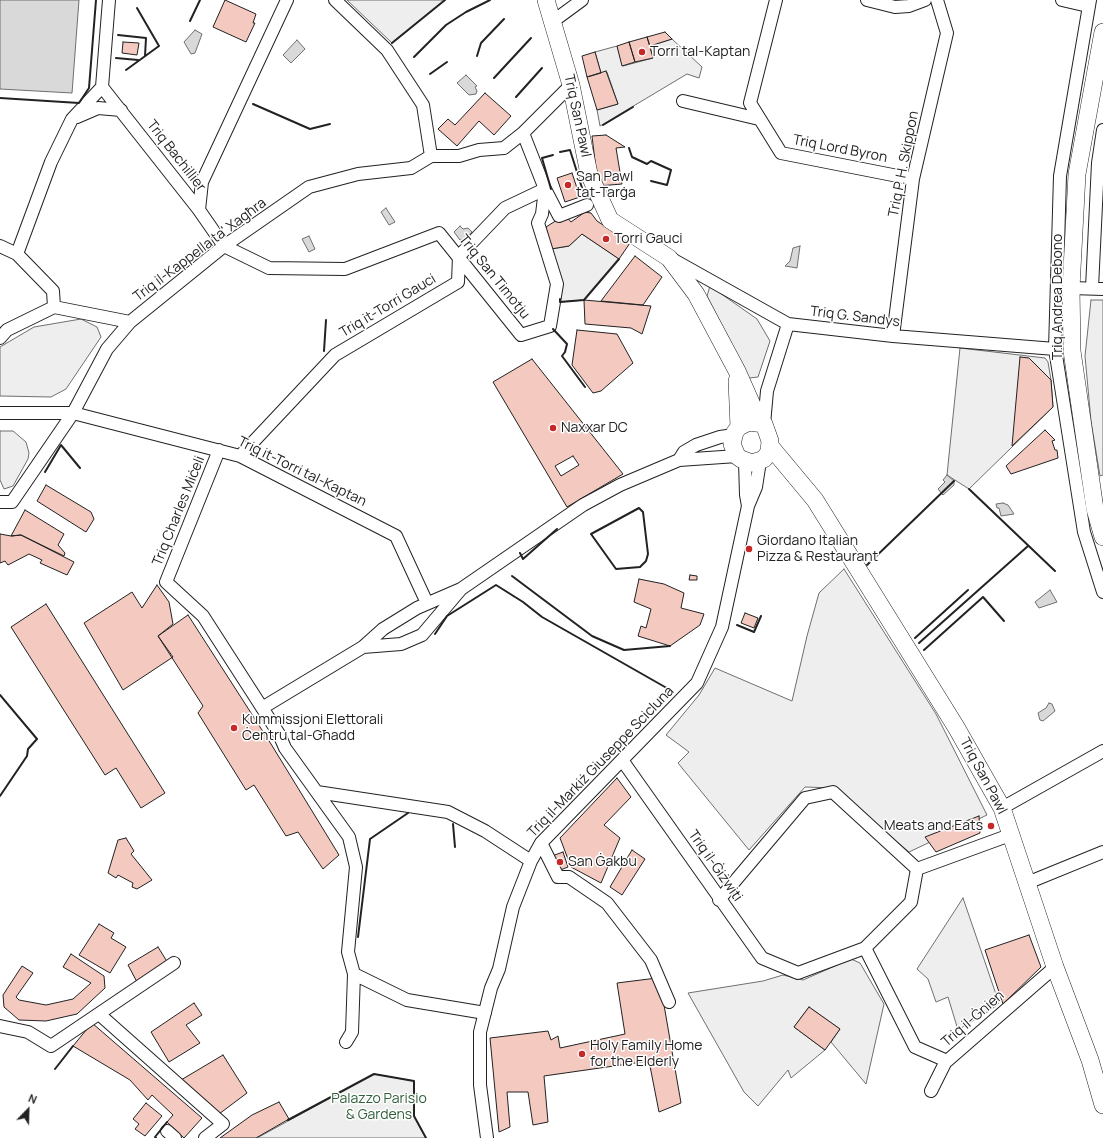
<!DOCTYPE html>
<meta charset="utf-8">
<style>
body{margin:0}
#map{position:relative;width:1103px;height:1138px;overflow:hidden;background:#fff;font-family:Manrope,sans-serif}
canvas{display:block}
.north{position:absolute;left:8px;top:1090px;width:40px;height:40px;-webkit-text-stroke:3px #fff;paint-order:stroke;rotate:23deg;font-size:11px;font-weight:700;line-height:16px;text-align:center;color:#222}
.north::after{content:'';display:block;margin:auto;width:14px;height:18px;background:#222;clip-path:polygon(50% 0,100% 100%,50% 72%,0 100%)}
</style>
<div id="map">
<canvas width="1103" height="1138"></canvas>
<div class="north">N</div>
</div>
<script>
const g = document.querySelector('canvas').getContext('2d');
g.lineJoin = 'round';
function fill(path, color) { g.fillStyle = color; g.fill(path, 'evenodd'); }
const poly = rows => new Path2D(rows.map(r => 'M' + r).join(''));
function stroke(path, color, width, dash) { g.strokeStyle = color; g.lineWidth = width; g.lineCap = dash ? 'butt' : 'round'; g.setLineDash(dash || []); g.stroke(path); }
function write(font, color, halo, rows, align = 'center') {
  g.font = font + ' Manrope,sans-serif'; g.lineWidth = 3; g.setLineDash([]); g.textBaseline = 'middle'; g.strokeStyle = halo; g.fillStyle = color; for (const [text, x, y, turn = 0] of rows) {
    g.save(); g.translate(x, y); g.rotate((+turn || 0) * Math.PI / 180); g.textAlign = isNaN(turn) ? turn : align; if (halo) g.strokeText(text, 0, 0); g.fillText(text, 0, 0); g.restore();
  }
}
const green = poly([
 [347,0,445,0,392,43,347,0],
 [672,39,702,67,699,78,687,74,600,126,597,110,618,104,607,72,601,73,595,52,617,46,623,66,653,58,650,46,672,39],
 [582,234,619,259,584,300,560,302,551,249,569,246,582,234],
 [710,286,757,319,770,341,758,377,749,378,707,296,710,286],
 [1091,300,1103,300,1103,475,1100,476,1091,421,1085,356,1091,300],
 [81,319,97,327,101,337,66,389,51,397,0,396,0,347,34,327,81,319],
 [960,348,1045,358,1048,362,1051,380,1053,407,969,489,947,475,960,348],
 [0,431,13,431,26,442,29,453,28,459,13,486,4,489,0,480,0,431],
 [844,569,936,714,987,815,909,852,834,788,805,787,749,850,678,763,689,752,666,735,699,695,715,668,792,701,807,636,819,593,844,569],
 [963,898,999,1003,992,1009,958,1030,948,997,936,1002,928,979,917,969,963,898],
 [851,959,860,963,884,1004,866,1084,831,1042,840,1029,809,1007,794,1027,825,1050,791,1078,788,1070,758,1106,744,1092,688,993,763,981,783,975,803,980,851,959],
 [374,1074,414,1081,414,1116,426,1138,257,1138,374,1074]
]);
fill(green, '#eee');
stroke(green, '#6f6f6f', 1);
const water = poly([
 [0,0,79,0,72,93,0,89,0,0],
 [195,30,202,34,195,53,191,54,184,42,195,30],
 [297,40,305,49,291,63,283,55,297,40],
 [466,75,477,86,475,87,477,91,476,94,469,95,457,83,466,75],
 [386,208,395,222,389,225,381,212,386,208],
 [460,226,463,229,468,228,472,232,465,240,460,240,454,232,460,226],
 [309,236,315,249,309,252,302,239,309,236],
 [800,246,797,268,785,266,790,261,793,248,800,246],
 [947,475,954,481,954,485,943,495,938,489,945,482,943,480,947,475],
 [1003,503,1008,505,1014,514,1001,516,999,508,997,508,996,504,1003,503],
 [1050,590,1057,602,1039,608,1035,602,1050,590],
 [1049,703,1052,704,1055,711,1043,721,1040,720,1038,713,1046,708,1049,703]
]);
fill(water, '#d9d9d9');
stroke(water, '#6f6f6f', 1);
const building = poly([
 [225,0,256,14,253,23,255,23,246,42,213,27,225,0],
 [665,32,672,39,650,46,647,37,665,32],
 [647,37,653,58,635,62,629,42,647,37],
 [123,42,139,43,137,55,122,53,123,42],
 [629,42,635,62,622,66,617,46,629,42],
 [595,52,601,73,587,77,582,56,595,52],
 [606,71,618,104,597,110,587,77,606,71],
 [485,93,511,116,494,135,479,121,457,146,438,129,448,119,455,125,485,93],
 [606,135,625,147,616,148,622,184,598,186,592,136,606,135],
 [572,173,580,197,565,202,557,178,572,173],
 [585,212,591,213,597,221,630,243,619,259,582,234,569,246,551,249,546,227,565,215,571,222,585,212],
 [635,256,662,277,643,305,601,301,635,256],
 [584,300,651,306,642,334,631,328,585,324,584,300],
 [577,330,617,334,633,363,601,391,593,393,572,365,577,330],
 [1020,357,1029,358,1051,380,1053,407,1012,446,1020,357],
 [532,359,623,474,567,507,493,382,532,359],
 [1045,430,1055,440,1052,441,1055,450,1057,450,1058,458,1011,474,1006,466,1045,430],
 [573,456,579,465,561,476,555,466,573,456],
 [46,485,91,512,94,519,86,532,37,501,46,485],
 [25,510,64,534,58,545,65,553,64,556,21,535,11,536,25,510],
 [0,534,11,536,21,535,74,562,67,575,40,563,42,560,29,554,8,565,5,561,0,563,0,534],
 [690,575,697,576,697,580,689,580,690,575],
 [639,579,664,584,684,593,681,608,704,614,700,625,670,646,638,636,641,626,646,628,651,609,634,602,639,579],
 [157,585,169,602,173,624,158,636,173,657,123,690,84,623,132,592,142,608,157,585],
 [46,604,165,793,141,808,116,768,105,775,11,627,46,604],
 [745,613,758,618,754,628,741,623,745,613],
 [188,615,271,744,339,855,323,869,298,832,286,836,254,785,246,790,198,713,203,706,158,636,188,615],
 [617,778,631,797,604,825,620,838,601,883,571,867,560,838,617,778],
 [979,816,980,833,936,852,925,837,979,816],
 [126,838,134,851,131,854,152,880,137,889,132,887,133,883,118,875,116,878,108,873,118,840,126,838],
 [632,850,645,859,622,895,610,887,632,850],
 [563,852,568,867,558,871,552,856,563,852],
 [99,924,114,933,111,938,126,947,110,973,79,955,99,924],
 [1029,935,1041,967,1003,1004,985,950,1029,935],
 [158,947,168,963,137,982,128,965,158,947],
 [71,954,104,976,105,988,77,1014,46,1021,19,1020,4,1007,3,995,22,966,33,973,16,997,19,1000,46,1005,73,999,91,983,63,967,71,954],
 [657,978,664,1005,681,1103,659,1112,649,1061,544,1076,548,1122,533,1125,528,1092,507,1092,510,1127,499,1132,490,1038,548,1031,551,1040,558,1036,560,1048,625,1034,617,983,657,978],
 [194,1003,202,1015,186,1025,200,1043,169,1062,151,1032,194,1003],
 [809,1007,840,1029,825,1050,794,1027,809,1007],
 [92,1023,202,1118,184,1138,167,1122,173,1115,152,1095,148,1100,130,1080,73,1046,92,1023],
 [223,1055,247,1093,219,1114,181,1080,223,1055],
 [279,1102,289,1119,256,1138,220,1138,252,1115,279,1102],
 [146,1103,162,1116,145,1136,135,1129,139,1124,133,1119,146,1103]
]);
fill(building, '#f3c9c0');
stroke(building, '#222', 1);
const minor = poly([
 [335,0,387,50,423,105,431,156],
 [776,0,750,103,781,153,913,179],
 [867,0,895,7,909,6,925,0],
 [1062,0,1088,6],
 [1090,0,1060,176,1055,349,1084,532,1103,592],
 [552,22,582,0],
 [571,85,523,133,545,189,559,216,587,205],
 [102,87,199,210,224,246,269,268,345,269,439,233,521,335,550,326,557,284,538,223,542,214,545,189],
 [683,101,759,119],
 [77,117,98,108,121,110],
 [199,210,202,182,287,0],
 [0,246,17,254],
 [672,259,788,324,893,336,1055,349],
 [1071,288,1103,289],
 [1092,288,1098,163,1103,130],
 [54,307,53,291,17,254,51,162,72,119,102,87,109,0],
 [893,336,913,179,947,33,937,0],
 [0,338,7,330,54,307,130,322],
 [0,413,73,413,240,456,396,536,427,603],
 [764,424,767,391,788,324],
 [219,450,166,582,203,616,279,734,285,748,349,837,356,867,348,952,354,974,352,1032,346,1042],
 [240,456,335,355,458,282,459,256,505,208,545,189],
 [679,460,684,452,696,445,720,437,734,435],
 [745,461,746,495,748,506],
 [0,502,12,502,73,413,107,349,130,322,224,246,309,187,358,174,411,168,431,156,459,156,479,150,504,148,523,133],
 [363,647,401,644,422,635,461,589],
 [262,708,363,647,383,629,417,608,461,589,583,505,620,485,679,460,737,456],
 [622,760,762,958,798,973,865,948,911,902,917,869],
 [317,792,448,812,485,831,531,861],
 [1002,808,1103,751],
 [541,843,558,877,569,877,607,903,651,960,669,1002],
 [917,869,1010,835],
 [1027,883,1103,852],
 [719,900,805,798,833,792,917,869],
 [865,948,915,1047,947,1061,1055,967],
 [354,974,407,1000,485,1013],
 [99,1014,223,1124,205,1138],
 [0,1026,28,1032,51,1046,174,963],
 [931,1091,946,1061],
 [167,1131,175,1138],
 [487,1138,480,1085,480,1032,491,988,499,969,513,907,531,861,541,843,697,683,722,627,748,506,756,487,760,461]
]);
const secondary = poly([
 [546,0,571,85,589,174,610,220,669,258,696,294,737,371,760,423],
 [1103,32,1077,174,1071,288,1072,351,1095,509,1103,537],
 [737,381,739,427],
 [749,422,764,424,770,441,769,452,764,459,752,463,741,459,737,456,732,444,735,432,739,427,749,422],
 [770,446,815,500,956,727,1002,808,1055,967,1090,1060,1103,1105]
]);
stroke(minor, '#222', 14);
stroke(secondary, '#222', 18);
stroke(minor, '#fff', 12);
stroke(secondary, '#fff', 17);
stroke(poly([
 [190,21,200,0],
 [118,35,146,38,145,56],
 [392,43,445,0],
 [477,56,481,43,504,19],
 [414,57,446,25,466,12,490,0],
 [116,58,138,60],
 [126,70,159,46,137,8],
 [430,74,447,62],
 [494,78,531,38],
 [516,97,542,68],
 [0,98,79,103,89,88,96,0],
 [253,104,310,129,330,124],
 [603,125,633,107],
 [629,148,632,157,647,164,651,161,671,170,667,185,651,181],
 [560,152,570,150,583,191],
 [551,189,542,158,553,155],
 [560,299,560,302,584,300,619,259],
 [553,329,567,344,565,352,562,356,585,387],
 [324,351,326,320],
 [45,472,61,445,80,468],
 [969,489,1055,571],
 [639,508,643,512,648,554,646,561,640,567,616,569,591,534,639,508],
 [520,553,523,559,557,529],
 [867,565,954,481],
 [512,576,592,636,624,650,670,646],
 [737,625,754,632,761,616],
 [435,634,447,616,496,585,523,602,542,617,672,691],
 [915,638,968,590],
 [919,643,1028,546],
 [924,650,983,597,1004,621],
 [0,695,37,739],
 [0,796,27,756,28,749,37,739],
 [453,824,455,847],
 [358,937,370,839,408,813],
 [55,1069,73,1046],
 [288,1120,374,1074,414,1081,414,1116,426,1138],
 [156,1138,155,1137,167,1122]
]), '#222', 2);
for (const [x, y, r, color] of [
 [642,52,4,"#c62828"],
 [568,185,4,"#c62828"],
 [606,239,4,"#c62828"],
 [553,428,4,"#c62828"],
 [749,549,4,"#c62828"],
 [234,728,4,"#c62828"],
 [991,826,4,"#c62828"],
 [560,862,4,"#c62828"],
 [582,1054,4,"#c62828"]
]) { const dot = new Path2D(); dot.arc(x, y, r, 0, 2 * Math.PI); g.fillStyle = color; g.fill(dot); stroke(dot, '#fff', 1.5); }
write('14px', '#222', '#fff', [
 ["Torri tal-Kaptan",650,52],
 ["San Pawl",576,177],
 ["tat-Tarġa",576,193],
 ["Torri Gauci",614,239],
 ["Naxxar DC",561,428],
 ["Giordano Italian",757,541],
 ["Pizza & Restaurant",757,557],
 ["Kummissjoni Elettorali",242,720],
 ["Ċentru tal-Għadd",242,736],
 ["Meats and Eats",983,826,"right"],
 ["San Ġakbu",568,862],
 ["Holy Family Home",590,1046],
 ["for the Elderly",590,1062]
], 'left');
write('14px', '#222', '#fff', [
 ["Triq San Pawl",577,116,78],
 ["Triq Lord Byron",840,149,11],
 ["Triq Bachillier",176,156,52],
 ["Triq P. H. Skippon",904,164,-79],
 ["Triq il-Kappella ta' Xagħra",200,250,-37],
 ["Triq San Timotju",494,277,51],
 ["Triq Andrea Debono",1058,297,-90],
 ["Triq it-Torri Gauci",388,306,-31],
 ["Triq G. Sandys",855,317,7],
 ["Triq it-Torri tal-Kaptan",302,472,26],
 ["Triq Charles Miċeli",179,511,-68],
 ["Triq il-Markiż Giuseppe Scicluna",601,762,-46],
 ["Triq San Pawl",983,776,62],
 ["Triq il-Ġiżwiti",715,866,55],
 ["Triq il-Ġnien",973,1019,-41]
]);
write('14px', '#2f5e38', '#fff', [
 ["Palazzo Parisio",379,1099],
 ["& Gardens",379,1115]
]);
</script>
